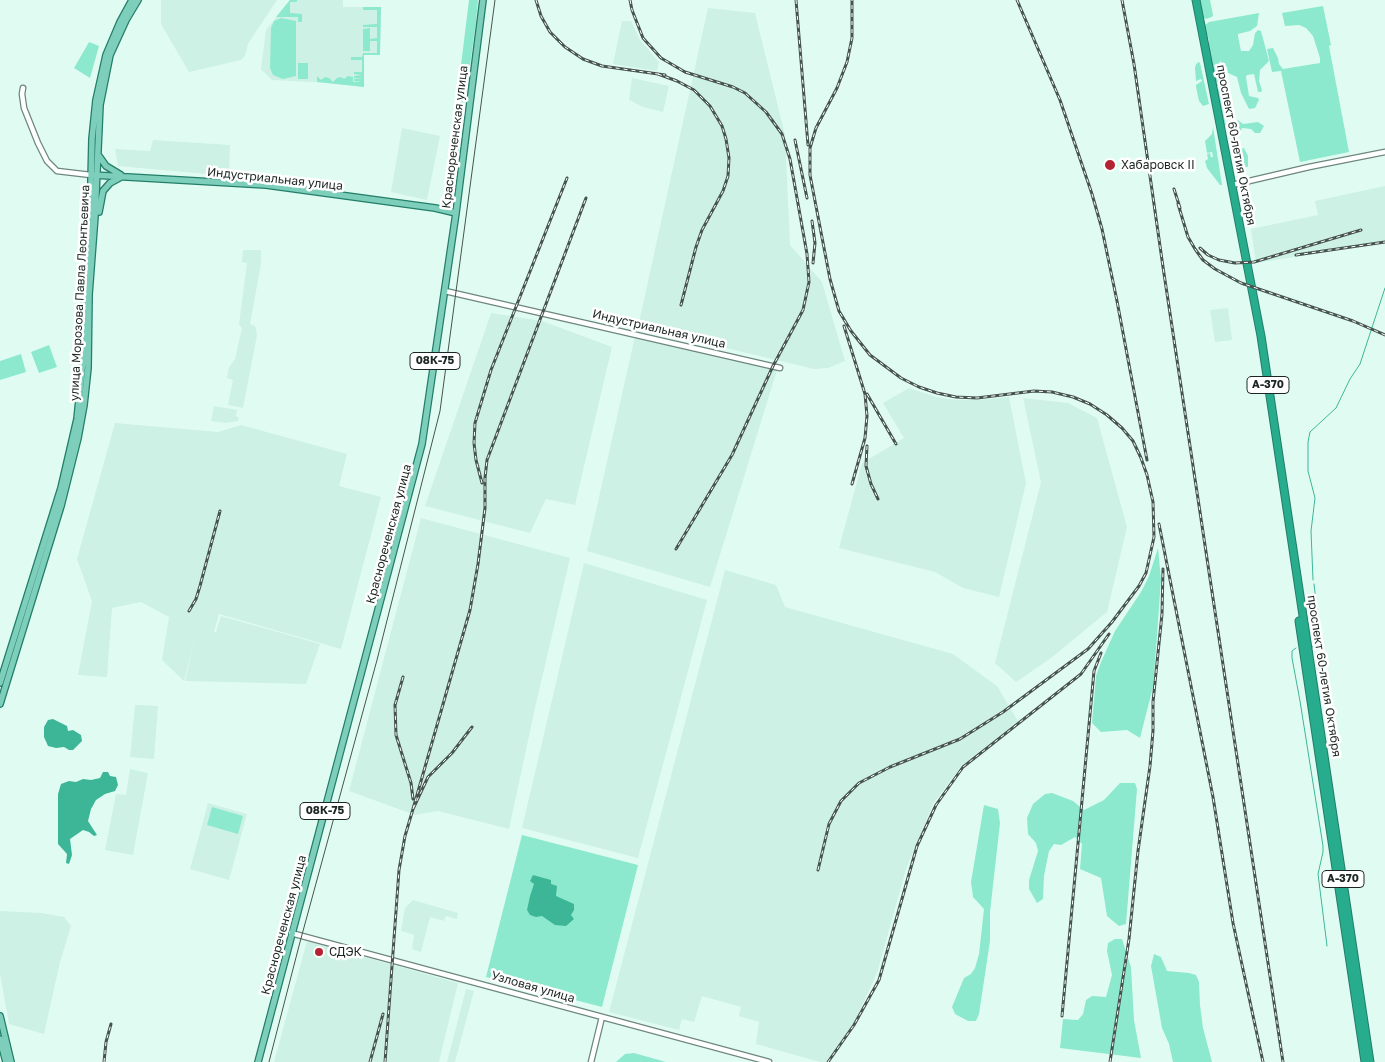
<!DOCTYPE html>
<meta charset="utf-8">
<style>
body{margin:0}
canvas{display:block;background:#e0fcf2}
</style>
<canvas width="1385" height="1062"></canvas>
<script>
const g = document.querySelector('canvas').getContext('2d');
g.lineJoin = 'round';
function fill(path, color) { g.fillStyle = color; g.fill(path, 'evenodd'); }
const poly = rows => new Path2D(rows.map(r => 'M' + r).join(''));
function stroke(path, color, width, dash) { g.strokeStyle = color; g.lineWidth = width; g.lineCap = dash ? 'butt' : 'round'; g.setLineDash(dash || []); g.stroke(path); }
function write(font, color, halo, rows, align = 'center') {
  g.font = font + ' "Golos Text",sans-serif'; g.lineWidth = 5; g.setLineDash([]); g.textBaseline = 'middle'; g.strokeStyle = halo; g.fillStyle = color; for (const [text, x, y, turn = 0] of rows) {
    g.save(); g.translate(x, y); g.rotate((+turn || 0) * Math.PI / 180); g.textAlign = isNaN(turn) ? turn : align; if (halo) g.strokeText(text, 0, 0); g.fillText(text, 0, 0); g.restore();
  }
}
fill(poly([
 [161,0,277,0,248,44,245,56,241,60,189,72,161,24],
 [290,0,343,0,343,7,381,7,380,55,364,55,364,87,333,83,272,80,261,69,266,30],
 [708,8,755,13,785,135,790,245,822,282,845,361,828,368,814,369,638,327],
 [622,21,631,21,640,40,659,62,657,71,613,64],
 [632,78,669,86,663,112,643,107,629,100],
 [402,128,440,136,427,200,391,192],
 [153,140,230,145,229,176,118,166,115,149,150,151],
 [1385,186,1385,243,1256,263,1251,229,1318,215,1315,201],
 [243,250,261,250,261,264,250,324,255,326,257,335,243,408,228,405,233,380,227,378,229,367,235,359,242,328,239,324,247,263,242,262],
 [1228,308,1232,340,1215,342,1210,310],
 [491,313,542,321,612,347,575,505,546,499,530,533,425,506],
 [635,336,778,367,710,587,587,551],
 [909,388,936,397,956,400,978,400,1009,397,1026,483,999,597,963,588,935,572,839,548,862,463,904,438,883,403],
 [1023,398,1068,403,1097,418,1127,527,1107,612,1051,658,1016,682,995,663,1041,482],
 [214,406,237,410,236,416,239,418,238,421,226,423,211,421],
 [115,423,218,432,241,425,347,454,339,486,381,497,341,649,219,614,214,632,216,632,221,616,320,644,306,684,185,681,196,634,184,681,162,660,169,617,141,602,112,608,107,677,78,675,92,601,77,559],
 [421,518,570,558,535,708,509,829,438,811,415,815,349,791],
 [584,563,707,600,638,858,522,828],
 [725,570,776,585,785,607,953,654,997,686,1018,721,962,765,933,804,906,869,877,973,853,1025,826,1062,820,1062,756,1044,759,1022,739,1016,741,1007,702,996,694,1022,682,1019,679,1030,609,1012],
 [135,705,158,706,154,759,130,757],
 [130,769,148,773,133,855,105,850,116,794,126,795],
 [208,803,247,814,229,880,190,869],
 [413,900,458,913,457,919,446,916,444,921,430,917,421,952,412,949,414,935,401,931,405,908],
 [0,911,42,913,64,917,71,926,60,962,44,1034,9,1024,0,974],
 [307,941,458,983,439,1062,274,1062],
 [466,989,474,991,455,1062,447,1062]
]), '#cdf1e4');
fill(poly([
 [290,0,297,0,297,2,290,2,290,13,302,14,302,22,298,22,298,17,276,17],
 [469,0,478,0,476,22,451,204,449,208,446,208,450,198,453,181,461,106,459,81],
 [1199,0,1210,0,1213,15,1212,17,1206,19,1203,17],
 [1323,6,1331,45,1329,46,1349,152,1300,162,1281,71,1272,72,1267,49,1273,48,1278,58,1279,64,1283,69,1320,63,1320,58,1313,36,1306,28,1299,25,1285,26,1282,13],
 [363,7,381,7,380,55,364,55,364,87,317,82,317,76,321,80,325,77,329,78,333,82,337,78,341,77,344,79,348,76,353,77,353,82,361,82,354,81,354,79,362,79,354,78,354,76,362,75,354,74,354,72,362,72,362,60,351,60,351,57,362,57,363,53,377,53,377,41,370,41,370,51,363,51,363,29,370,28,370,39,377,38,377,27,363,27,363,25,377,24,377,10,363,10],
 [1259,13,1257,26,1250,31,1238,34,1238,36,1241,51,1249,51,1253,45,1255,33,1258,30,1261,31,1269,61,1260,70,1259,81,1262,90,1261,92,1258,92,1254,74,1247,75,1246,77,1249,96,1258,98,1259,100,1255,108,1249,109,1241,93,1237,77,1228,73,1227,67,1220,61,1219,67,1223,77,1219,80,1224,83,1226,89,1230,91,1229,94,1220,95,1226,126,1224,125,1217,89,1219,89,1219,86,1216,86,1209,51,1209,40,1204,26,1209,22],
 [281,18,296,21,296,76,283,79,273,75,270,68,271,28,274,21],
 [89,42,99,46,90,78,74,68],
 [1199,62,1200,63,1209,104,1203,106,1199,101,1196,87,1196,85,1202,81,1201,79,1196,81,1195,68,1196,64],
 [298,63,308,63,308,79,298,79],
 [1238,120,1243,124,1258,122,1264,126,1260,133,1255,133,1251,129,1242,128,1241,131,1229,127,1228,124,1232,121,1235,123],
 [1213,127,1222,185,1220,185,1207,168,1205,161,1208,159,1207,154,1210,153,1211,157,1213,157,1212,152,1207,153,1205,141,1212,134],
 [1233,145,1238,145,1240,149,1244,148,1248,156,1248,167,1242,166,1234,162,1231,149],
 [49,345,57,367,39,373,31,352],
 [21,354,26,372,0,380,0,361],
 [1158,548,1161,579,1157,636,1153,687,1140,738,1127,730,1101,732,1092,723,1096,676,1101,662,1115,631,1141,592,1149,576],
 [1120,783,1135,783,1137,789,1126,924,1119,926,1107,916,1101,878,1080,869,1082,844,1075,837,1061,845,1054,844,1049,851,1044,876,1043,899,1037,903,1029,889,1029,880,1038,851,1036,843,1028,834,1027,818,1033,804,1045,794,1052,793,1073,801,1084,810,1104,800],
 [984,805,998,809,1000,823,990,912,990,941,979,1014,976,1021,968,1021,955,1014,952,1007,964,978,971,974,975,968,979,954,984,909,973,897,971,882],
 [212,807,243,816,238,834,207,825],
 [522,835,638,865,602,1007,486,977],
 [1115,939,1122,939,1131,967,1134,1020,1141,1058,1060,1048,1063,1019,1078,1020,1083,1014,1086,1000,1092,996,1106,997,1112,975,1107,951,1108,943],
 [1154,954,1161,957,1167,971,1189,973,1196,975,1199,982,1200,1005,1203,1028,1212,1062,1173,1062,1169,1044,1162,1028,1151,966],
 [634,1053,666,1062,616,1062,625,1054]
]), '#8de9cd');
fill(poly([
 [53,719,67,726,68,731,73,730,81,735,82,741,73,750,69,750,64,747,56,748,48,746,44,737,44,727,48,720],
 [103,772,108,772,110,776,116,777,118,785,115,791,105,794,96,800,91,809,88,821,97,835,94,836,89,832,83,830,70,839,72,855,69,864,66,863,67,854,58,844,58,794,61,784,69,781,76,782,83,779,91,780,100,778],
 [533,875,551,880,551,884,557,886,556,896,574,904,574,910,571,915,574,919,566,926,555,925,542,916,536,917,530,915,527,910,530,896,534,884,530,881]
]), '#3db697');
stroke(poly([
 [1313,580,1311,531,1315,498,1308,471,1308,442,1310,432,1336,408,1350,379,1360,364,1385,288],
 [1312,647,1320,643,1321,640,1314,584],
 [1296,648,1292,651,1292,658,1300,701,1323,846,1323,852,1318,874,1327,946]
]), '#3db697', 1);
const minor = poly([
 [23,88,22,94,24,108,38,143,47,161,57,171,91,175],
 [1232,185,1309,167,1385,152],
 [445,291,780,368],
 [291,933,769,1062],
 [591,1062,602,1017]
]);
const major = poly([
 [99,156,106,166,121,175],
 [93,175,266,185,435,208,456,213],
 [99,212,103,191,110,183,121,177],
 [0,683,61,488,77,419,83,360,85,286,90,222,92,139,96,100,106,55,120,22,132,0],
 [0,704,61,506,78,438,84,405,88,368,89,295,95,216,100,105,110,55,126,20,138,0],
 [0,1016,11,1062],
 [0,1039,6,1062],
 [258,1062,422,444,456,213,483,0]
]);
const highway = poly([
 [1196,0,1261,336,1370,1062],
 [1299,621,1365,1062]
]);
stroke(minor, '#6e877e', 7);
stroke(major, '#237e68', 8);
stroke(highway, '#237e68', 9);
stroke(minor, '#fff', 4.5);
stroke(major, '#7dcebb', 5.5);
stroke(highway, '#27ad8d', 7);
stroke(poly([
 [269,1062,300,942,377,660,440,411,495,0]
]), '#46544f', 1);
const rail = poly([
 [536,0,541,16,550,32,565,47,583,59,602,66,665,75],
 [630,0,632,10,643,38,661,58,685,72,733,87,745,93,766,112,782,134,790,159,807,254,809,282,803,310,773,366,732,455,676,549],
 [796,0,808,145],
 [1017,0,1060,100,1092,194,1102,229,1117,301,1147,460],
 [1122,0,1134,64,1163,267,1283,1062],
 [658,74,677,81,694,90,710,106,722,126,726,139,729,158,728,176,723,191,702,230,696,247,681,305],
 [795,140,807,198],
 [1174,189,1180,208],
 [1178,204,1188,237,1195,249,1203,260,1215,269,1241,283,1353,321,1385,335],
 [812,221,815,243,813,263],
 [1200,248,1208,255,1219,260,1235,263,1254,262,1361,230],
 [1296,255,1385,242],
 [844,326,865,394,867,416,865,438,852,484],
 [867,394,896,444],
 [867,446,866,466,871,484,878,499],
 [482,483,476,460,474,443,475,423,491,370,567,178],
 [1159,524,1213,797,1233,923,1263,1062],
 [189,611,196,599,200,586,220,511],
 [403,677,395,705,396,735,411,783,413,799],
 [413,809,470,610,478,564,485,508,485,478,487,460,586,198],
 [818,870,829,824,841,801,859,783,890,767,960,739,1003,712,1088,649,1112,622,1139,586,1146,573,1154,537,1153,502,1147,475,1141,458,1133,441,1122,428,1107,415,1090,404,1073,397,1052,392,1034,391,977,398,956,397,937,393,919,387,901,378,870,355,851,331,839,311,830,279,810,175,810,148,816,128,837,88,847,62,852,38,852,0],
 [1062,1016,1094,671,1101,653],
 [104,1062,106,1042,111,1024],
 [370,1062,383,1014],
 [385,1062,399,870,405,836,413,809,428,777,452,753,472,727],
 [828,1062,854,1025,879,980,917,846,936,805,963,767,1081,674,1109,634],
 [1110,1062,1129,939,1138,851,1150,766,1153,731,1153,702,1162,614,1163,569]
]);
stroke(rail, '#46544f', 3);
stroke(rail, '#fff', 1, [4]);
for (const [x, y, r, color] of [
 [1110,165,6,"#b42331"],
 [319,952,5,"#b42331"]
]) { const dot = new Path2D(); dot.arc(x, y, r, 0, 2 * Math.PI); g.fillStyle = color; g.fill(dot); stroke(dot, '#fff', 2); }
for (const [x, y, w] of [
 [435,361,50],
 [1268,385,42],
 [325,811,50],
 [1343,879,42]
]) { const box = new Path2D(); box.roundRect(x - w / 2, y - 8.5, w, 17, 4); g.fillStyle = '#fff'; g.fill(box); stroke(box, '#1c2622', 1); }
write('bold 11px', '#1c2622', null, [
 ["08К-75",435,361],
 ["А-370",1268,385],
 ["08К-75",325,811],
 ["А-370",1343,879]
]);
write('12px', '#1c2622', '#fff', [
 ["Краснореченская улица",455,137,-83],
 ["проспект 60-летия Октября",1236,145,79],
 ["Индустриальная улица",275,179,6],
 ["улица Морозова Павла Леонтьевича",80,293,-87],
 ["Индустриальная улица",659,329,13],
 ["Краснореченская улица",389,534,-75],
 ["проспект 60-летия Октября",1324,676,81],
 ["Краснореченская улица",284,925,-75],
 ["Узловая улица",533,987,16]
]);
write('12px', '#1c2622', '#fff', [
 ["Хабаровск II",1121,165],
 ["СДЭК",329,952]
], 'left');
</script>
